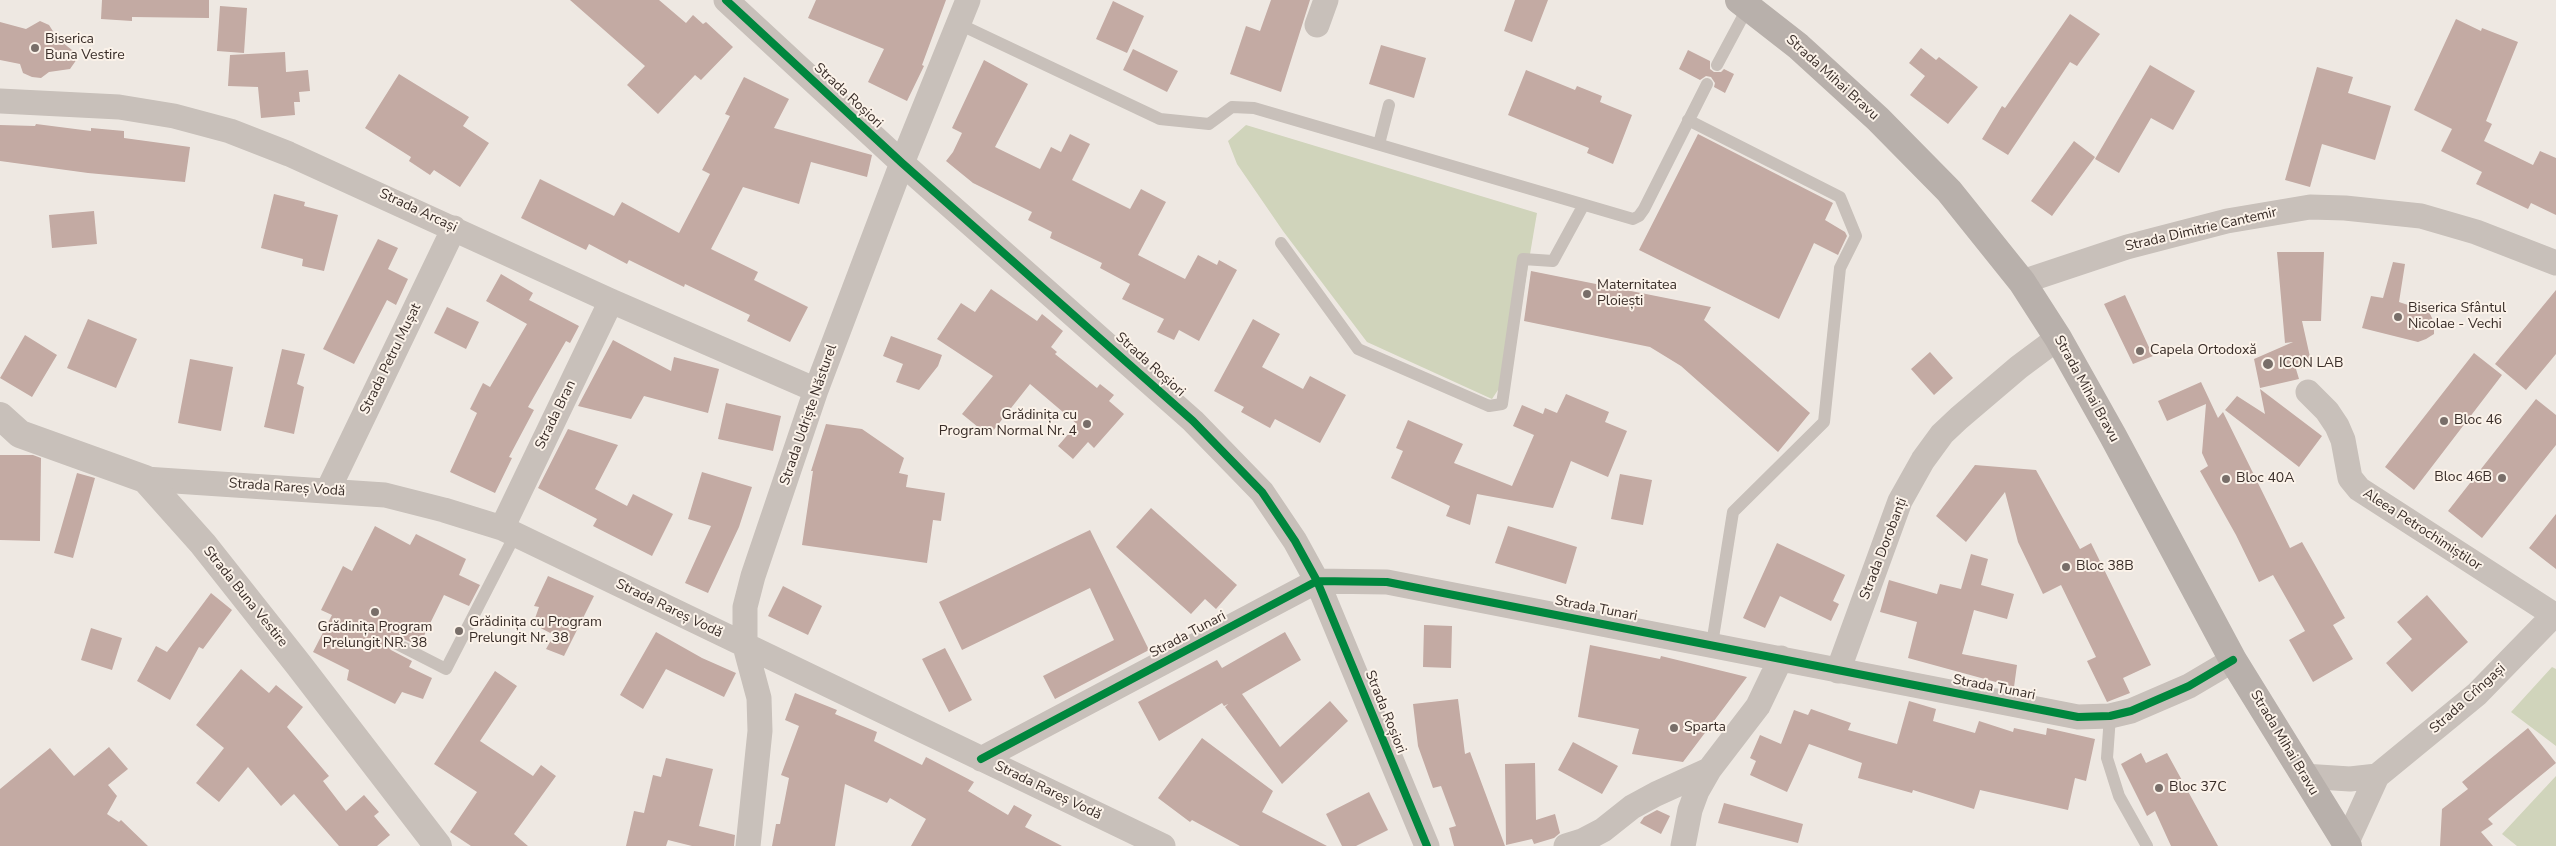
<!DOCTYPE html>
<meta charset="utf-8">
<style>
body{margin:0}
canvas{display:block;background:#eee8e2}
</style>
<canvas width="2556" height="846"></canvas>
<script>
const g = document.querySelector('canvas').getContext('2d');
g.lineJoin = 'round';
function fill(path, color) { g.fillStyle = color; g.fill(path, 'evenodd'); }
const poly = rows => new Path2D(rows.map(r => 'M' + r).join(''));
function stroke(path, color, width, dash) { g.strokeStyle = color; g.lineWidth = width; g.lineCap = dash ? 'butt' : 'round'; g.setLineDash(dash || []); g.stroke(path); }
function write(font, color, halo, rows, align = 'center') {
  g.font = font + ' "Nunito Sans",sans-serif'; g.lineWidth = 4; g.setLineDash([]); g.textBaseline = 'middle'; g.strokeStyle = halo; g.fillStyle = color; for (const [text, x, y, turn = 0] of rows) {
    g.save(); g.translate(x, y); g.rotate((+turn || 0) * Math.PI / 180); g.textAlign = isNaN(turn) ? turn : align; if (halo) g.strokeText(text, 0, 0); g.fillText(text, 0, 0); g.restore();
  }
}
fill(poly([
 [1246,125,1537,213,1510,372,1492,399,1367,342,1283,231,1237,164,1228,141],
 [2552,667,2556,669,2556,746,2511,712],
 [2556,776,2556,846,2517,846,2502,834]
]), '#d0d4bb');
fill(poly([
 [102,0,209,0,209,18,132,17,132,21,101,19],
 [570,0,659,0,686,23,693,15,703,24,706,22,733,47,701,80,695,75,658,114,627,85,645,66],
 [816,0,946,0,922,65,924,66,907,101,868,82,884,49,808,18],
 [1271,0,1310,0,1281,92,1230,74,1246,26,1260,31],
 [1515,0,1548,0,1532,42,1504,31],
 [1113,1,1144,16,1127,53,1096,39],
 [220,6,247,8,244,53,217,51],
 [2070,14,2100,34,2077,66,2070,62,2008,155,1982,139,2002,106,2005,108],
 [2456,19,2481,31,2482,28,2518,42,2486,121,2492,124,2484,141,2533,165,2540,151,2556,158,2556,215,2531,203,2528,209,2476,184,2482,172,2441,151,2452,129,2414,110],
 [40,21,49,25,58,39,72,50,77,59,70,69,49,72,41,78,32,77,23,73,20,64,0,60,0,22,26,29],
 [1381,45,1426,58,1414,98,1369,84],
 [1921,48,1936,60,1939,57,1978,87,1948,124,1910,95,1925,76,1909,63],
 [1133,49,1178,71,1167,92,1123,70],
 [1688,50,1710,61,1710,69,1714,72,1721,72,1724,69,1734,74,1725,93,1714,87,1715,83,1711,77,1706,76,1700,80,1679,69],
 [285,52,286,72,308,70,310,91,299,92,300,102,294,102,295,115,261,118,258,87,228,86,230,55],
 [984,60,1028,84,995,147,1040,169,1051,147,1061,152,1070,134,1090,144,1072,180,1130,209,1141,189,1166,202,1138,255,1185,279,1198,255,1217,265,1219,260,1237,270,1199,341,1179,330,1174,340,1157,332,1164,319,1122,299,1130,284,1100,268,1102,263,1050,238,1052,232,1028,220,1032,212,973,183,946,161,953,152,962,133,952,128],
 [2150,65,2195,91,2173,130,2151,118,2119,173,2095,159],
 [2317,67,2353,77,2348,93,2391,106,2375,160,2322,144,2310,187,2285,180],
 [1526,70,1575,90,1577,86,1602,96,1600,102,1632,115,1613,164,1587,153,1589,148,1508,115],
 [399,74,469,117,463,126,489,143,460,187,434,170,430,175,409,161,411,157,365,128],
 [744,77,789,99,774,128,872,155,867,177,811,162,799,204,743,187,711,249,758,272,754,280,808,307,790,342,747,321,750,315,685,284,684,287,629,260,627,264,589,244,586,250,521,218,540,179,614,216,622,202,679,233,710,174,702,170,730,116,725,114],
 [36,124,91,131,91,128,124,131,124,138,190,147,185,182,88,173,0,161,0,125,35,126],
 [1698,134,1833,203,1825,220,1845,232,1847,236,1838,255,1814,243,1779,319,1639,250],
 [2074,141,2095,157,2052,216,2031,201],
 [274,194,305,202,304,206,338,215,324,271,302,266,303,259,261,248],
 [94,211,97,244,52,248,49,215],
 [378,239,398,248,388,269,408,279,396,305,387,300,354,364,323,349],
 [2277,252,2324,252,2321,321,2302,321,2312,366,2296,369,2299,379,2260,388,2254,359,2293,342,2285,343],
 [2393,262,2405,264,2399,302,2429,312,2434,322,2434,334,2426,339,2418,342,2362,328,2371,296,2383,298],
 [1531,271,1711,307,1704,320,1810,413,1778,452,1681,366,1650,347,1524,321],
 [501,274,533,293,529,300,579,326,570,343,566,341,528,407,534,410,509,457,512,458,495,493,450,472,477,413,470,409,483,383,490,387,527,324,486,301],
 [991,289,1037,321,1042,314,1063,331,1051,347,1057,352,1055,354,1097,388,1100,384,1114,395,1109,401,1124,414,1094,448,1088,442,1073,459,1058,446,1077,424,1030,384,989,436,962,414,993,376,937,339,961,303,975,312],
 [2556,290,2556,354,2526,390,2495,364],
 [2125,295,2153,356,2133,364,2104,304],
 [447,307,479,322,466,349,434,333],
 [88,319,137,339,116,388,67,368],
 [1253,319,1280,334,1262,367,1303,389,1310,376,1346,395,1320,443,1275,419,1270,428,1241,412,1244,407,1214,391],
 [25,335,57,355,32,397,0,378],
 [891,336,942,355,938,366,919,390,896,382,903,364,883,356],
 [613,340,671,371,674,357,719,369,708,413,644,396,631,419,578,406],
 [282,349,305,354,297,384,304,387,294,434,264,427],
 [1930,352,1953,378,1934,395,1911,369],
 [2474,353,2502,375,2414,490,2385,467],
 [190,359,233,367,221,431,178,423],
 [2201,382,2218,418,2223,412,2290,548,2302,542,2345,618,2333,625,2353,659,2313,682,2289,640,2305,631,2273,575,2259,582,2236,535,2200,471,2208,466,2202,453,2206,404,2167,421,2158,401],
 [2260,389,2322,436,2299,467,2225,410,2237,396,2265,414],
 [1566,394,1609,412,1605,422,1627,431,1608,477,1571,461,1553,508,1477,494,1470,525,1446,516,1450,506,1391,478,1403,451,1396,448,1408,420,1463,444,1454,463,1512,486,1534,435,1513,426,1522,405,1543,414,1545,408,1557,413],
 [2536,399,2556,415,2556,445,2482,538,2448,511],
 [726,403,781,416,773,451,718,439],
 [826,424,862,429,904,458,899,473,908,475,906,487,945,493,941,521,933,520,927,563,802,545,813,471,811,471],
 [568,429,618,445,595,489,627,506,633,494,673,514,652,556,593,526,597,519,538,488],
 [0,455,33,455,41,458,40,541,0,540],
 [1975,465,2036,470,2080,549,2091,543,2151,665,2123,678,2130,693,2107,702,2087,661,2096,657,2061,585,2043,594,2018,542,2005,492,1966,542,1936,516],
 [702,472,752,487,739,527,708,593,685,583,711,526,688,519],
 [77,473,95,478,73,558,54,553],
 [1620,474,1652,480,1643,525,1611,519],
 [1151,508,1237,585,1216,609,1205,599,1191,614,1116,547],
 [2556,514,2556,569,2529,548],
 [375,526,410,545,416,534,466,559,459,575,480,585,469,606,444,595,419,646,395,635,388,640,388,647,391,650,412,661,409,667,432,678,423,699,402,692,395,704,347,680,349,670,313,652,332,615,321,610,343,566,352,571],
 [1508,526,1577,547,1566,584,1495,563],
 [1090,530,1149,650,1055,699,1043,676,1114,640,1090,588,962,650,939,602],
 [1777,543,1845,575,1833,601,1839,604,1831,621,1780,596,1765,628,1743,618],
 [1971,554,1988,559,1981,585,2014,594,2007,619,1974,610,1962,654,2017,665,2014,687,1908,658,1917,622,1880,612,1889,580,1937,594,1940,584,1961,589],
 [548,576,594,596,564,656,546,649,554,635,533,624,539,607,534,606],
 [783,586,822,606,808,635,768,616],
 [211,593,232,610,203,649,199,647,170,700,137,681,156,646,167,652],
 [2427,595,2468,642,2412,692,2386,663,2412,639,2397,622],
 [1424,625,1452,626,1451,668,1423,667],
 [91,628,122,638,112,670,81,660],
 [656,632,702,658,736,673,724,697,666,669,643,709,620,695],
 [1285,632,1301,660,1242,694,1280,747,1330,701,1348,721,1282,784,1225,707,1228,704,1224,706,1222,703,1159,741,1138,702,1217,660,1222,668],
 [1590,645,1660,659,1661,656,1747,677,1683,762,1632,754,1639,729,1578,717],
 [945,648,972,700,949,712,922,659],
 [241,669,269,693,276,685,303,707,287,727,329,776,323,781,346,811,364,795,379,812,374,816,390,835,377,846,339,846,294,794,281,806,248,767,219,802,196,783,224,748,196,725],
 [495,671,517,686,480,741,533,776,541,765,556,776,514,834,528,846,471,846,450,832,477,792,434,764],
 [795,693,837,710,835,714,877,732,874,741,922,765,926,757,974,782,968,791,1008,815,1014,805,1032,815,1025,827,1062,846,911,846,926,819,890,798,887,803,845,784,835,846,772,846,776,824,780,824,789,778,781,775,799,726,785,720],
 [1458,699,1465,754,1470,752,1505,846,1454,846,1449,828,1456,826,1441,786,1433,788,1418,746,1413,704],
 [1909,701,1936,709,1933,721,1975,733,1979,721,2013,732,2014,728,2046,735,2047,728,2095,739,2086,781,2075,778,2068,810,1980,790,1974,809,1913,790,1912,793,1858,778,1862,763,1809,744,1787,792,1750,775,1756,761,1750,758,1760,735,1781,744,1794,710,1808,715,1811,709,1851,723,1848,730,1897,744],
 [2528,728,2556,763,2488,819,2493,824,2481,832,2493,846,2440,846,2442,809,2468,789,2462,782],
 [1202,738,1273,791,1262,812,1327,846,1240,846,1192,820,1190,822,1158,798],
 [1573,742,1618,766,1602,794,1558,770],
 [109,747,128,769,108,785,117,796,107,814,119,822,121,820,148,846,0,846,0,789,50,748,74,776],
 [2141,753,2146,763,2167,753,2218,846,2171,846,2155,811,2147,816,2121,764],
 [666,758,713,769,699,826,735,835,734,846,692,846,668,840,666,846,626,846,634,811,644,813,653,775,661,777],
 [1535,763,1536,820,1555,814,1560,833,1554,838,1534,844,1532,839,1506,845,1505,764],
 [1369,792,1388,830,1356,846,1342,846,1326,814],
 [1724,803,1803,824,1798,843,1718,823],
 [1657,810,1670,816,1661,834,1640,823,1644,817]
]), '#c3aaa3');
stroke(poly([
 [959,24,1160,119,1209,124,1232,107,1254,108,1633,219,1639,216,1644,209,1707,84],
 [1717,65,1748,7],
 [1688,120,1840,197,1856,236,1840,268,1824,422,1733,512,1712,644],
 [1379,144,1389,105],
 [1281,243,1358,349,1489,406,1502,404,1523,259,1553,261,1583,206],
 [395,643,446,669,515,535],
 [2110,716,2107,758,2119,796,2147,846]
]), '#c8c0ba', 12);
stroke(poly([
 [726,0,902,163,1193,421,1262,492,1295,541,1317,581,1427,846],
 [1317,25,1326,0],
 [0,101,119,107,174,116,230,131,289,154,611,301,816,390],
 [2022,282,2127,247,2227,221,2310,207,2345,208,2421,216,2476,232,2556,263],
 [2308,392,2327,411,2337,426,2343,440,2350,478,2359,489,2556,616],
 [145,479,385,495,444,510,502,528,1163,846],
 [328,490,454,228],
 [502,528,611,301],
 [1838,671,1900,501,1923,460,1942,434,1959,418,2019,367,2058,338],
 [981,759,1317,581,1387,582,2078,717,2110,716,2131,711,2189,686,2233,660],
 [2303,776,2350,779,2377,776],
 [2346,844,2377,776,2477,694,2554,615],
 [748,846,760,731,759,698,745,646,745,607,753,576,816,390,902,163,968,0],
 [1566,846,1582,841,1603,830,1632,807,1656,794,1709,770],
 [1683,846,1690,810,1697,791,1709,770,1758,706,1781,658]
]), '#c8c0ba', 25);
stroke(poly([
 [0,416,20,434,145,479,203,544,298,664,438,846]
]), '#c8c0ba', 28);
stroke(poly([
 [1739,0,1798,46,1878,119,1949,191,2022,282,2058,338,2113,436,2233,660,2348,846]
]), '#b8b0ab', 28);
stroke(poly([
 [726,0,902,163,1193,421,1262,492,1295,541,1317,581,1427,846],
 [981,759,1317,581,1387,582,2078,717,2110,716,2131,711,2189,686,2233,660]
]), '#00873e', 8);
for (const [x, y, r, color] of [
 [35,48,5,"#786e69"],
 [1587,294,5,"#786e69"],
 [2398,317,5,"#786e69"],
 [2140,351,5,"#786e69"],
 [2268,364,6,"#786e69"],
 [2444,421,5,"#786e69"],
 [1087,424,5,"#786e69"],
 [2502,478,5,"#786e69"],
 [2226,479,5,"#786e69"],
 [2066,567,5,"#786e69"],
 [375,612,5,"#786e69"],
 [459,631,5,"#786e69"],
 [1674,728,5,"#786e69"],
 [2159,788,5,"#786e69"]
]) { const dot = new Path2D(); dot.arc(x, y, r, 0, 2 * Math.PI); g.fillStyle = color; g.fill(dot); stroke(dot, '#fbf2e9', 2); }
write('14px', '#392d28', '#fbf2e9', [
 ["Biserica",45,40],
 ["Buna Vestire",45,56],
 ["Maternitatea",1597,286],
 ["Ploiești",1597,302],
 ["Biserica Sfântul",2408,309],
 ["Nicolae - Vechi",2408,325],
 ["Capela Ortodoxă",2150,351],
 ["ICON LAB",2279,364],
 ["Grădinița cu",1077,416,"right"],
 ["Program Normal Nr. 4",1077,432,"right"],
 ["Bloc 46",2454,421],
 ["Bloc 46B",2492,478,"right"],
 ["Bloc 40A",2236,479],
 ["Bloc 38B",2076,567],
 ["Grădinița cu Program",469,623],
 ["Prelungit Nr. 38",469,639],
 ["Grădinița Program",375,628,"center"],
 ["Prelungit NR. 38",375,644,"center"],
 ["Sparta",1684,728],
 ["Bloc 37C",2169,788]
], 'left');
write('14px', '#392d28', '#fbf2e9', [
 ["Strada Mihai Bravu",1832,78,42],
 ["Strada Roșiori",848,96,43],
 ["Strada Arcași",418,211,25],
 ["Strada Dimitrie Cantemir",2201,230,-13],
 ["Strada Petru Mușat",391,359,-64],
 ["Strada Roșiori",1150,365,42],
 ["Strada Mihai Bravu",2086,389,61],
 ["Strada Bran",556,415,-64],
 ["Strada Udriște Năsturel",809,415,-71],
 ["Strada Rareș Vodă",287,488,4],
 ["Aleea Petrochimiștilor",2422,530,33],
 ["Strada Dorobanți",1884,549,-69],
 ["Strada Buna Vestire",245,597,51],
 ["Strada Rareș Vodă",669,609,26],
 ["Strada Tunari",1596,609,11],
 ["Strada Tunari",1188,635,-28],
 ["Strada Tunari",1994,688,11],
 ["Strada Crîngași",2468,699,-42],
 ["Strada Roșiori",1385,712,68],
 ["Strada Mihai Bravu",2284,743,59],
 ["Strada Rareș Vodă",1048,791,26]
]);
</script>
